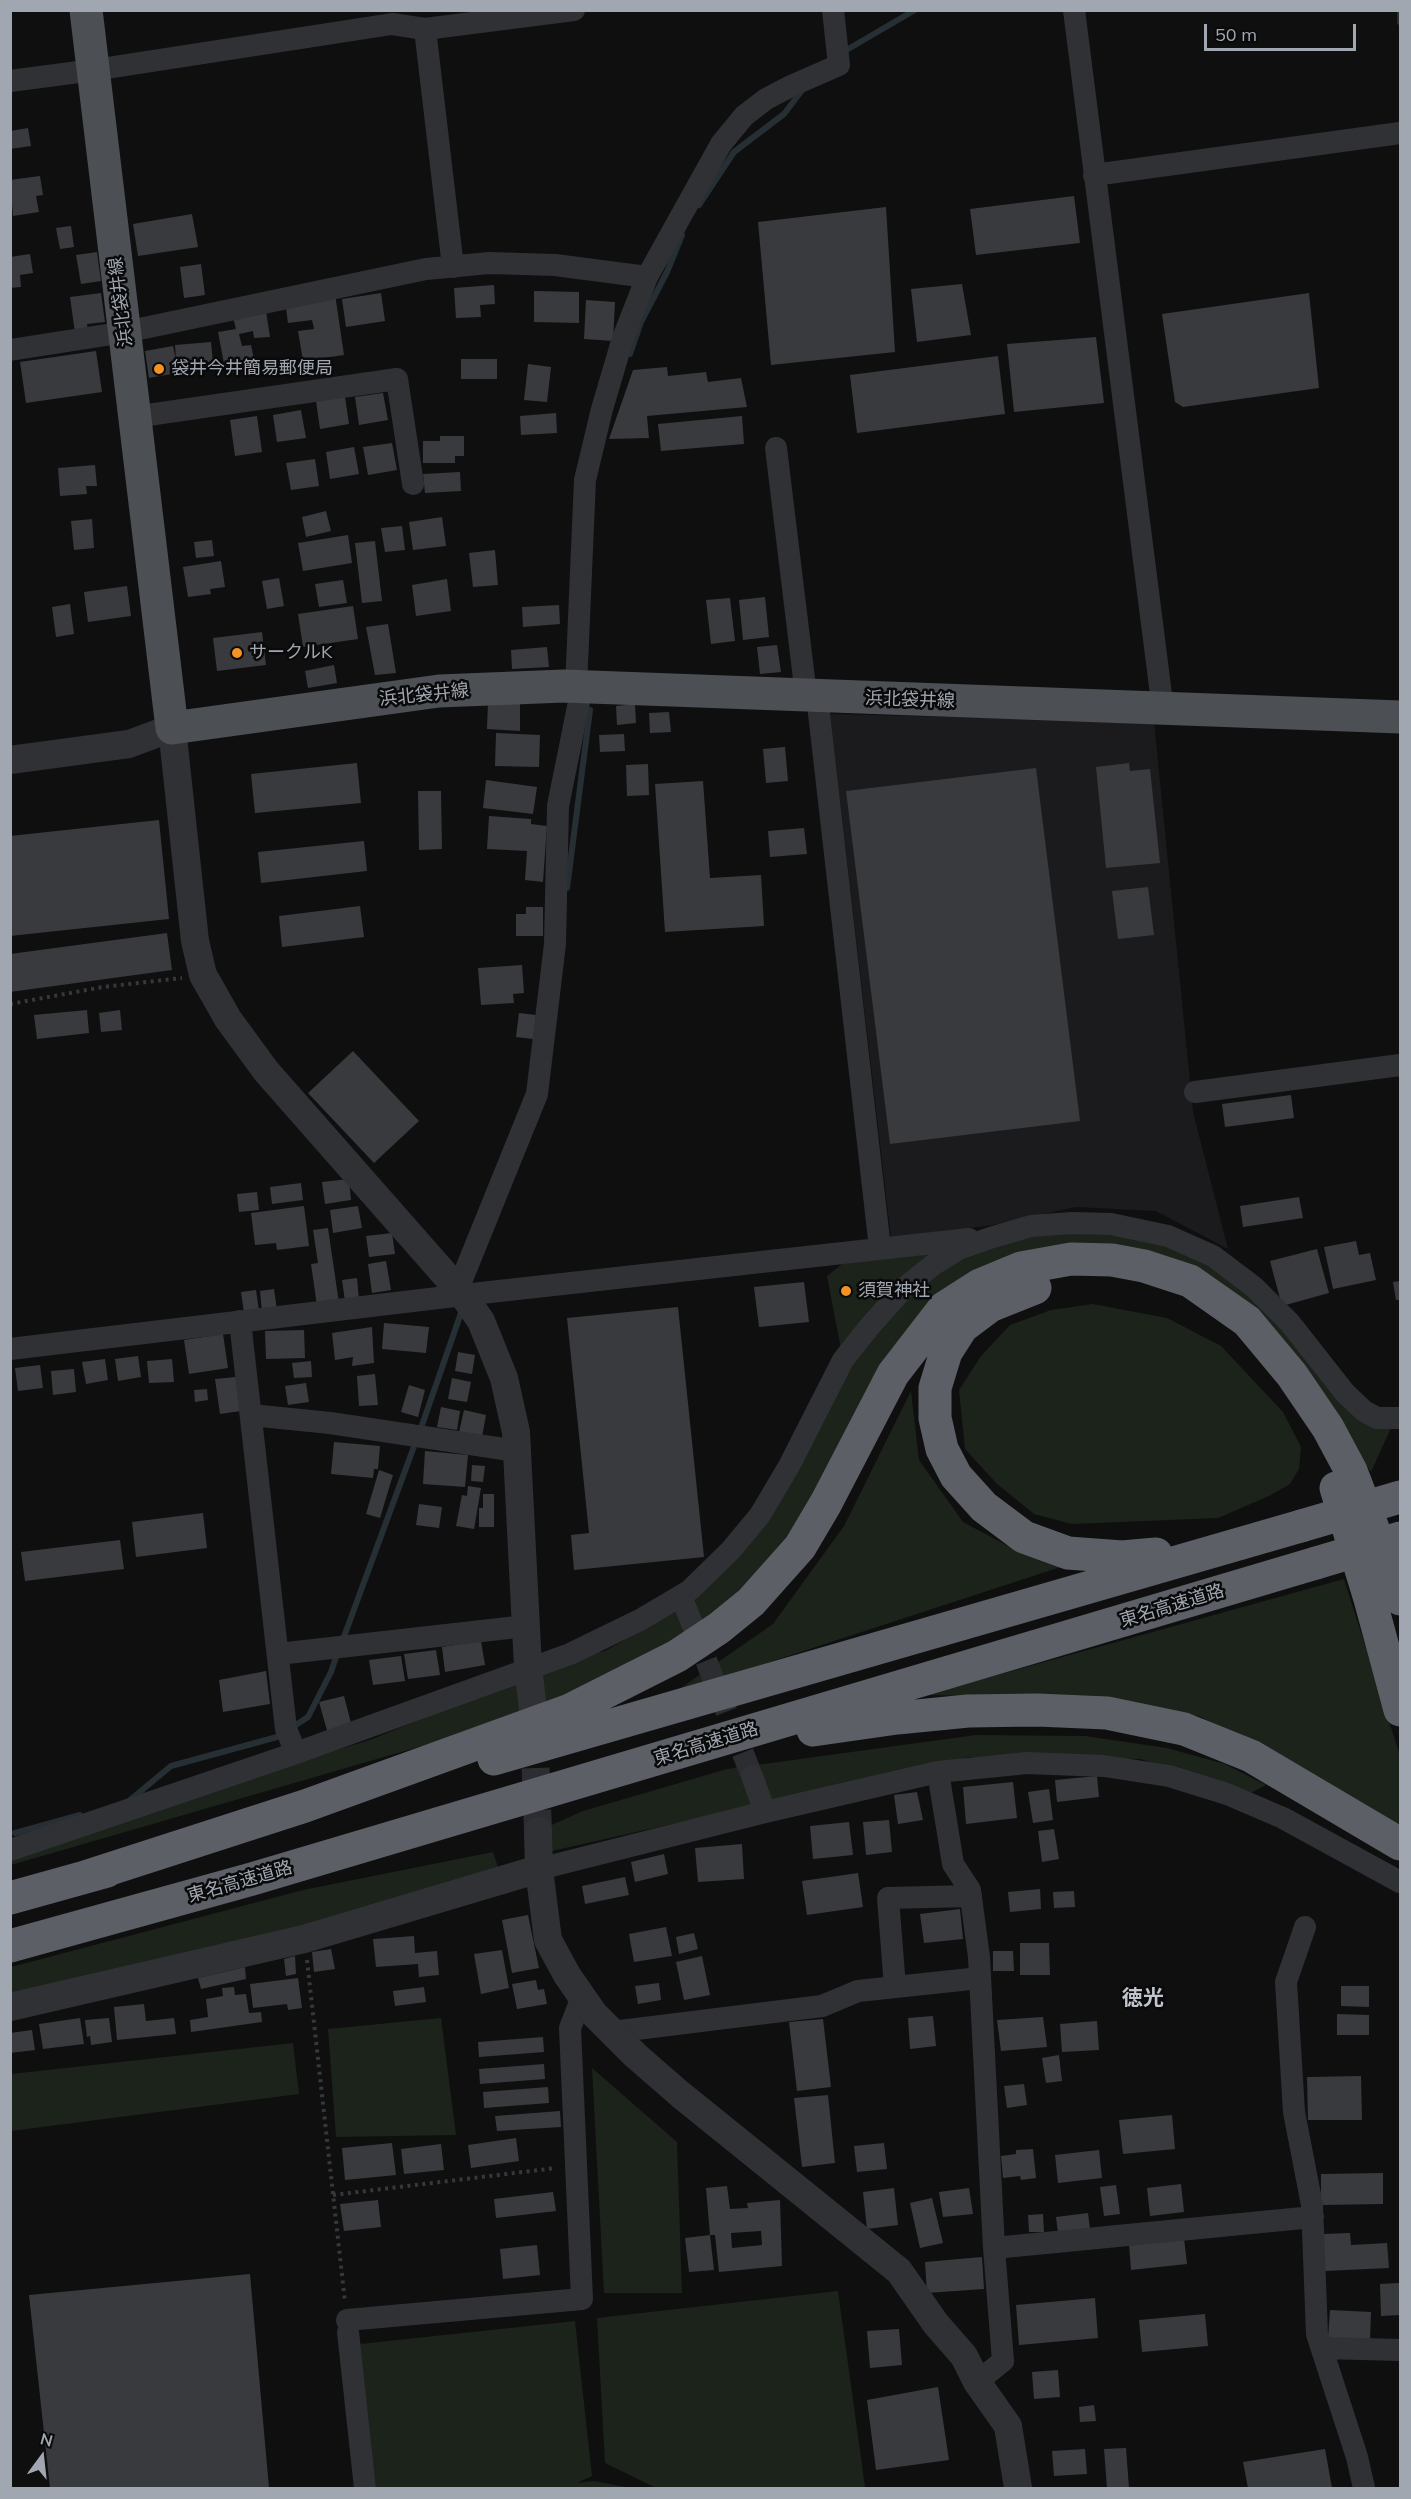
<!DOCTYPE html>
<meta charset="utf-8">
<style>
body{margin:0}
#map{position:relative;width:1411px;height:2499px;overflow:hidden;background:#0f0f10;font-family:Mulish,sans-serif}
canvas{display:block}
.frame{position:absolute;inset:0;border:12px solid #a0a7b1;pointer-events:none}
.north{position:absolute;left:12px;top:2427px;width:60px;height:60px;-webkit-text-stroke:4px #0a0a0b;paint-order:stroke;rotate:15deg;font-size:16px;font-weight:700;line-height:24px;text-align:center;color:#a0a7b1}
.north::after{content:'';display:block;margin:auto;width:21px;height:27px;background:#a0a7b1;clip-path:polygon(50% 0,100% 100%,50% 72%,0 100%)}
.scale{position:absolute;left:1204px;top:24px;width:152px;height:27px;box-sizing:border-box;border:3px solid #a0a7b1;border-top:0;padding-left:8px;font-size:18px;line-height:21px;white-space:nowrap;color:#a0a7b1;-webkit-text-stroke:4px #0a0a0b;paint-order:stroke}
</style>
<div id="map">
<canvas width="1411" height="2499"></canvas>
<div class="frame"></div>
<div class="north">N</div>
<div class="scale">50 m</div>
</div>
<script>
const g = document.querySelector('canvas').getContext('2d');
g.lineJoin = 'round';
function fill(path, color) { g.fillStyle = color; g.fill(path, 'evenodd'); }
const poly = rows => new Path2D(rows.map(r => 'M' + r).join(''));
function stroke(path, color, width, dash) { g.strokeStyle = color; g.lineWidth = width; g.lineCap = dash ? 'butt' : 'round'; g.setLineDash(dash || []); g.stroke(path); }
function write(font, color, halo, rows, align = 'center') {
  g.font = font + ' Mulish,"Noto Sans JP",sans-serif'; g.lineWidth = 5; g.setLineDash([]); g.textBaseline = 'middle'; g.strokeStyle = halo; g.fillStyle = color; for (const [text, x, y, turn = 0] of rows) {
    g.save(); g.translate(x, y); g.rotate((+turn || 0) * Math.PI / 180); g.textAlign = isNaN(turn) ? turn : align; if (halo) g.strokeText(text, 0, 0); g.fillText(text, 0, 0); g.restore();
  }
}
fill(poly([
 [830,714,1154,722,1193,1112,1228,1249,1156,1211,1076,1207,993,1225,891,1238]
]), '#1b1b1d');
fill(poly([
 [1031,1226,1151,1233,1232,1270,1376,1418,1395,1419,1371,1472,1308,1379,1161,1259,954,1294,790,1561,717,1626,539,1721,528,1667,605,1651,695,1601,771,1496,843,1360,827,1276,860,1250],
 [1093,1304,1167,1318,1221,1346,1283,1412,1301,1447,1299,1469,1290,1484,1269,1496,1218,1518,1072,1524,1034,1514,996,1483,965,1449,959,1390,981,1356,1010,1325,1051,1310],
 [911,1391,919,1460,963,1522,1010,1547,1073,1563,672,1694,773,1624,844,1526],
 [1344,1579,1400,1756,1400,1827,1316,1776,1199,1716,1114,1703,1043,1698,925,1695],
 [522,1678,529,1715,11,1865,11,1847,370,1740],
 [976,1735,1085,1736,1167,1748,1225,1764,1266,1785,1251,1793,1140,1759,969,1757,552,1851,538,1831,583,1811,727,1769],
 [493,1852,500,1873,327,1922,11,2001,11,1967,303,1890],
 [441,2018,456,2135,336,2137,328,2029],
 [293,2043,299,2094,11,2131,11,2074],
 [592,2068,677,2142,682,2293,604,2293],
 [838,2291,865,2487,846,2487,846,2488,656,2488,605,2463,597,2318],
 [575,2321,592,2476,577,2483,594,2481,630,2488,376,2488,360,2344]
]), '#1b231b');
stroke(poly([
 [1400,10,1400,22],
 [843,52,915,10],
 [699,205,734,152,784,114,803,89],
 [630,354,641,322,667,272,682,235],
 [567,888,590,710],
 [420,1431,462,1310],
 [342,1642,416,1441],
 [291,1728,308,1717,331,1672,338,1651],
 [130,1800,171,1766,277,1737,283,1733],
 [15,1833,80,1815]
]), '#252f34', 6);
fill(poly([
 [28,128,31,146,10,149,10,131],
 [40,176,43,195,36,196,39,212,13,216,10,180],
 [1074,196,1080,243,976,255,970,209],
 [886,207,895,352,771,365,758,222],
 [192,214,198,247,138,256,133,224],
 [71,226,74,247,60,249,56,228],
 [97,252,101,281,81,284,76,255],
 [30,254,33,273,20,275,21,287,10,288,10,257],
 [201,264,205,295,184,298,180,267],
 [962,284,971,335,917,342,911,289],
 [494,285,495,304,480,305,481,317,456,318,454,288],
 [534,291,579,292,579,323,534,322],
 [101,293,105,322,87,324,88,332,75,333,70,297],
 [381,293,385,321,346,327,342,299],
 [1309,293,1319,388,1183,407,1175,402,1162,314],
 [335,294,344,355,303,361,298,331,314,329,312,320,288,323,285,300],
 [586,300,615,302,613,341,584,339],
 [266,311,270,337,254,338,253,331,239,334,242,346,251,345,256,369,226,374,218,332,236,329,233,317],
 [1096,337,1104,403,1014,412,1007,344],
 [211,342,213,362,176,364,177,373,149,378,145,351,173,346,176,360,175,345],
 [96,351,102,392,26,403,20,362],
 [998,356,1005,414,857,433,850,375],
 [461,359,497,359,497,379,461,379],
 [528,364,551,367,547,402,524,400],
 [667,367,668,376,706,372,708,382,741,378,747,407,647,416,649,438,609,439,633,370],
 [383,393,388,420,359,425,355,397],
 [345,397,349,424,320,429,316,401],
 [301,410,306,438,277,442,273,415],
 [556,413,557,433,521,435,520,416],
 [257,416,262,452,235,456,230,420],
 [742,416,744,444,661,451,658,424],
 [440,436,464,436,464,456,455,456,455,463,423,463,423,441,440,441],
 [392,443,397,470,368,475,363,447],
 [354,447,359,474,330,479,326,452],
 [315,459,319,486,291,490,286,463],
 [95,465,97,486,86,486,87,494,60,496,58,468],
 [460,472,461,491,425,493,423,474],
 [326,511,331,531,306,537,302,517],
 [442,517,446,546,413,550,409,522],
 [92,519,94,548,74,550,71,521],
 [402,526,405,550,385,552,381,528],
 [348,535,352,563,303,571,298,543],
 [212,540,214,556,196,558,194,542],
 [375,541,382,601,362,603,355,543],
 [495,550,498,585,473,587,469,553],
 [221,561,225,587,210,589,211,594,188,597,183,567],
 [279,578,284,606,267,609,262,581],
 [447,579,451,611,416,616,412,585],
 [343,580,347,603,319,607,315,584],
 [127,586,131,616,88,622,84,592],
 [765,597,769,637,743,640,739,600],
 [730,598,735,641,711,644,706,600],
 [70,604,74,634,56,637,52,607],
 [559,605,560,624,523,627,522,607],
 [353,606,358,639,303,647,298,614],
 [388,624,396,673,375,675,366,627],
 [262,632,266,665,217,671,213,638],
 [777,645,781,672,760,674,757,647],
 [547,647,549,667,512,669,511,650],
 [334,665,337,683,308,688,305,671],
 [488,701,520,702,520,731,487,729],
 [635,704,636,723,617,725,616,706],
 [669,712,671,732,650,733,649,713],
 [496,733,540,735,539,767,495,766],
 [624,734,625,751,600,752,599,735],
 [785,747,788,781,766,783,763,749],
 [357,763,361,803,255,813,251,774],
 [1129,763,1130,771,1150,769,1160,863,1106,868,1096,767],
 [648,764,649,795,627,796,626,765],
 [1036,768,1080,1121,890,1144,846,791],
 [486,780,537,787,533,814,483,808],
 [703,781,710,878,761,875,764,926,665,932,655,784],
 [418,791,441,791,442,849,419,850],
 [489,816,531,819,531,824,547,826,543,882,525,880,527,851,487,849],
 [159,820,169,919,10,936,10,836],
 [804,828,807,854,770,857,768,831],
 [364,841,367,871,261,883,258,852],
 [1148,887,1154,935,1118,939,1112,891],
 [360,906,364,937,282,947,279,916],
 [526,907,543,907,543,936,516,936,516,914,526,914],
 [167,933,172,970,10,992,10,954],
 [522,965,524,993,513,994,514,1003,481,1005,478,968],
 [87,1010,89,1033,37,1039,34,1015],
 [120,1010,122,1030,101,1032,99,1013],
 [519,1013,536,1015,533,1039,516,1037],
 [353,1051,419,1121,374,1163,308,1093],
 [1291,1095,1294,1118,1225,1127,1222,1104],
 [349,1179,351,1200,325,1204,322,1182],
 [301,1183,303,1200,272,1204,270,1187],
 [257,1192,259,1210,239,1212,237,1194],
 [1299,1197,1303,1218,1243,1227,1240,1206],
 [304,1206,309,1246,277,1250,276,1243,255,1245,251,1213],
 [358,1206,362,1228,333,1233,330,1210],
 [328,1228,339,1303,317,1306,311,1264,318,1263,313,1230],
 [392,1233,395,1254,369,1257,366,1236],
 [1356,1241,1359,1255,1370,1253,1376,1280,1333,1289,1324,1247],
 [1317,1249,1329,1293,1282,1306,1270,1261],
 [386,1261,391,1290,372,1293,368,1264],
 [357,1278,359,1300,345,1301,342,1280],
 [1400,1281,1400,1300,1396,1300,1393,1282],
 [804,1282,809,1322,759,1327,754,1287],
 [274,1289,277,1310,262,1312,260,1291],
 [256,1290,259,1311,244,1313,241,1292],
 [678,1307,704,1557,574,1570,571,1535,589,1533,567,1318],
 [384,1323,429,1327,426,1353,382,1349],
 [372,1327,374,1363,352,1366,353,1357,335,1360,332,1333],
 [304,1330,305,1358,266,1359,265,1331],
 [223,1334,228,1368,189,1374,184,1340],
 [458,1352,475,1355,472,1374,455,1371],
 [138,1356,141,1377,118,1381,115,1359],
 [105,1359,108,1380,86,1384,82,1362],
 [172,1359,174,1382,149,1383,147,1361],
 [311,1361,312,1377,294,1378,292,1363],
 [40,1365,43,1388,18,1391,15,1368],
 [74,1369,76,1392,53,1395,51,1371],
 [375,1374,378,1405,359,1406,357,1376],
 [236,1377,241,1411,220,1414,215,1379],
 [452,1378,471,1382,467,1402,448,1399],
 [306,1383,309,1402,288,1405,285,1386],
 [409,1385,425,1390,418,1417,401,1412],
 [207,1389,208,1400,195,1402,194,1390],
 [441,1407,460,1411,457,1430,437,1427],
 [464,1410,486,1415,482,1437,459,1432],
 [334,1442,380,1446,378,1469,374,1469,373,1478,331,1474],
 [425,1451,468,1455,465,1487,423,1484],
 [472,1465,485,1466,483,1482,471,1481],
 [379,1470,393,1475,380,1518,366,1514],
 [468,1486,481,1488,474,1529,456,1526,462,1495,467,1496],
 [483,1494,494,1494,494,1527,479,1527,479,1508,483,1508],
 [419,1504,442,1507,439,1528,416,1525],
 [203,1513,207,1548,136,1557,132,1522],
 [120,1540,124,1569,25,1581,21,1552],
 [481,1641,485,1665,445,1672,442,1647],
 [436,1650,440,1675,408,1679,404,1654],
 [401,1656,405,1681,373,1685,369,1660],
 [266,1671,270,1704,223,1712,219,1680],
 [344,1696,352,1727,328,1734,319,1702],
 [1097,1776,1099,1797,1057,1802,1055,1780],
 [1013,1782,1017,1818,966,1824,963,1787],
 [1049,1789,1053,1820,1033,1823,1028,1792],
 [917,1792,923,1820,898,1824,894,1795],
 [889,1820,892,1852,866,1855,863,1822],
 [849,1822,853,1855,813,1859,810,1826],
 [1054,1829,1059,1859,1042,1862,1038,1831],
 [742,1844,744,1879,698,1882,695,1848],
 [664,1854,668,1874,635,1882,631,1862],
 [858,1873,863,1907,807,1915,802,1881],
 [625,1877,629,1895,585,1904,582,1886],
 [1040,1889,1041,1909,1010,1912,1008,1892],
 [1074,1891,1075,1907,1054,1908,1053,1892],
 [960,1909,963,1939,924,1943,920,1914],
 [528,1915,539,1968,512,1973,502,1920],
 [666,1927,672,1956,634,1962,629,1934],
 [694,1933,698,1949,679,1954,676,1937],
 [414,1936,415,1953,437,1951,439,1975,419,1977,418,1964,376,1967,373,1939],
 [1020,1943,1049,1943,1050,1975,1020,1975],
 [331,1949,335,1969,314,1972,312,1952],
 [502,1950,509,1988,481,1994,474,1954],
 [993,1951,1013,1951,1014,1971,993,1971],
 [295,1956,296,1974,286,1976,284,1959],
 [702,1956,710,1995,684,2000,676,1962],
 [245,1967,246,1979,201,1989,198,1978],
 [298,1978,302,2008,288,2010,287,2004,253,2008,250,1984],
 [536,1980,538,1990,544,1989,547,2004,517,2009,512,1984],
 [659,1983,661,2000,638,2004,635,1986],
 [1341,1986,1369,1986,1369,2007,1341,2006],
 [234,1987,235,1995,246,1994,249,2013,261,2012,262,2022,191,2032,190,2020,208,2017,206,1999,223,1996,222,1988],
 [424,1987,426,2002,395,2006,393,1991],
 [144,2004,146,2021,174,2018,176,2034,117,2040,114,2007],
 [1337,2014,1369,2015,1369,2035,1337,2035],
 [933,2016,936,2046,910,2049,908,2018],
 [1043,2017,1047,2047,1001,2051,997,2020],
 [80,2018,84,2044,43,2049,39,2024],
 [109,2018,112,2042,91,2045,90,2036,87,2037,85,2020],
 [823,2019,831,2087,797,2091,789,2022],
 [1097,2021,1099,2050,1062,2052,1060,2024],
 [32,2030,35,2050,10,2053,10,2033],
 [543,2037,544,2052,479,2057,478,2042],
 [1059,2055,1062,2081,1046,2083,1042,2058],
 [544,2064,545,2079,480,2084,479,2069],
 [1361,2076,1362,2120,1308,2120,1307,2077],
 [1024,2084,1027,2105,1007,2108,1004,2086],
 [548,2087,549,2103,484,2108,483,2092],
 [828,2095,835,2163,802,2167,794,2098],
 [560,2111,561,2127,497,2131,495,2116],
 [1172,2115,1175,2149,1123,2154,1119,2120],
 [516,2138,519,2161,471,2168,468,2145],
 [392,2143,396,2175,345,2180,342,2148],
 [884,2143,887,2169,857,2172,854,2146],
 [441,2144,444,2170,404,2174,401,2149],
 [1033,2149,1036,2178,1021,2180,1020,2176,1003,2178,1001,2156,1016,2154,1016,2150],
 [1099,2150,1102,2178,1058,2183,1055,2155],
 [1383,2173,1383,2204,1321,2205,1321,2174],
 [1181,2184,1184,2212,1150,2216,1147,2188],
 [1116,2185,1120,2214,1104,2216,1100,2187],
 [727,2186,730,2209,748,2208,747,2203,780,2200,782,2266,719,2272,715,2235,710,2235,714,2270,689,2272,685,2238,710,2235,706,2188],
 [761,2231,762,2245,732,2248,731,2233],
 [894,2188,898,2225,867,2229,863,2192],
 [969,2188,973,2214,943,2217,939,2192],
 [553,2192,556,2211,496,2218,494,2199],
 [932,2198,943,2243,920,2248,910,2203],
 [378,2200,381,2227,344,2231,340,2204],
 [1088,2213,1090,2229,1058,2233,1056,2217],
 [1043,2214,1044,2232,1029,2232,1028,2215],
 [1350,2233,1351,2245,1387,2243,1389,2268,1325,2271,1323,2234],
 [1184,2238,1187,2264,1131,2270,1129,2244],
 [537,2245,540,2275,503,2279,500,2249],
 [982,2257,984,2289,927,2293,925,2262],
 [250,2274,269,2488,50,2488,29,2295],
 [1399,2283,1400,2315,1381,2316,1380,2284],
 [1095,2298,1098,2338,1019,2345,1016,2305],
 [1330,2310,1371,2312,1370,2340,1328,2338],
 [1205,2314,1208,2346,1142,2352,1139,2320],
 [899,2329,902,2365,870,2368,867,2331],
 [1058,2370,1060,2397,1034,2399,1032,2372],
 [938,2387,949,2460,876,2470,867,2400],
 [1094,2405,1096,2421,1080,2422,1079,2407],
 [1126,2448,1129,2488,1107,2488,1104,2449],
 [1085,2449,1087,2474,1054,2476,1052,2451],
 [1325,2449,1332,2488,1248,2488,1243,2462]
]), '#393a3d');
stroke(poly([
 [694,1630,752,1776]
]), '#2c2d30', 22, [22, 11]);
stroke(poly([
 [534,1726,538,1831]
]), '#2c2d30', 28, [28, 14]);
stroke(poly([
 [10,1004,103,987,182,978],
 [307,1960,345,2302],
 [333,2195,556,2168]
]), '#36383c', 4, [3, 4.5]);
stroke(poly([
 [1074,10,1163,710],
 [425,29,453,267],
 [10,81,94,70,392,24,425,29,574,10],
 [1094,175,1400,133],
 [10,350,125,332,426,269,489,263,555,265,647,277],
 [134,417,397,379,413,484],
 [776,448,806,695],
 [576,687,585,480,602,409,623,338,647,277,721,144,744,116,766,99,791,86,839,65,833,10],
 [817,696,880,1248],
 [1195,1092,1400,1065],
 [458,1289,537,1094,555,944,558,806,582,687],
 [240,1321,286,1729,296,1753],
 [10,1349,463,1295,969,1239],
 [251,1415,330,1423,517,1451],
 [681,1596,693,1626],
 [278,1654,526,1626],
 [938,1772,953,1864,970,1890,979,1957,994,2248,1003,2361,977,2382],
 [752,1776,765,1812],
 [10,1850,296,1753,570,1654,640,1620,689,1591,731,1550,760,1515,789,1466,843,1360,870,1326,904,1288,933,1265,959,1249,990,1238,1031,1226,1072,1223,1111,1224,1168,1236,1213,1256,1254,1287,1290,1323,1345,1393,1364,1411,1377,1418,1400,1418],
 [539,1869,765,1812,938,1772,1027,1763,1104,1766,1169,1776,1227,1794,1283,1818,1400,1882],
 [1305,1927,1286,1982,1294,2112,1312,2205,1317,2334,1357,2457,1364,2488],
 [895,1987,888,1898,971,1896],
 [612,2032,822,2006,858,1991,980,1978],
 [994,2248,1313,2217],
 [347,2320,582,2299,570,2028,582,1997],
 [348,2332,365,2488],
 [1322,2348,1400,2350]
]), '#303135', 22);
stroke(poly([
 [10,760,129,744,172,728,195,941,203,975,228,1019,266,1071,463,1295,481,1321,504,1378,516,1432,528,1667,533,1709],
 [538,1831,539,1869,548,1940,567,1975,594,2014,635,2055,681,2095,899,2271,936,2324,964,2356,977,2382,1008,2426,1018,2488],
 [10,2007,304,1939,539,1869]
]), '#303135', 28);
stroke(poly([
 [86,10,172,728,439,691,564,686,1400,717]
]), '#4c4f54', 33);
stroke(poly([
 [1035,1288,990,1306,962,1327,946,1352,935,1388,935,1418,942,1449,956,1476,984,1507,1024,1537,1068,1553,1122,1557,1156,1554],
 [1336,1488,1370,1599,1400,1710],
 [813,1730,897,1718,968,1711,1037,1710,1107,1713,1184,1729,1251,1756,1400,1844],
 [494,1759,1301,1526],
 [85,1877,305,1806,570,1710,677,1656,719,1628,751,1602,800,1547,826,1503,893,1374,944,1308,980,1285,1021,1268,1071,1259,1112,1260,1144,1266,1190,1281,1247,1321,1292,1375,1328,1428,1351,1471,1400,1599],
 [10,1898,107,1871],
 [10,1946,252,1879,1316,1563]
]), '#5c6066', 33);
stroke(poly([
 [1301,1526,1400,1497],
 [1316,1563,1400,1538]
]), '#5c6066', 33);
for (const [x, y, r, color] of [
 [159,369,6,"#f49323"],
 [237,653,6,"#f49323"],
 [846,1291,6,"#f49323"]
]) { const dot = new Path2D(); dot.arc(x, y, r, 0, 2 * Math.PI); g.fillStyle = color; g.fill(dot); stroke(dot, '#0a0a0b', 2); }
write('18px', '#a0a7b1', '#0a0a0b', [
 ["浜北袋井線",121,302,-97],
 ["浜北袋井線",424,695,-6],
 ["浜北袋井線",910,700,2],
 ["東名高速道路",1172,1606,-17],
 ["東名高速道路",706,1744,-17],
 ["東名高速道路",240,1882,-16]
]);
write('18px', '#a0a7b1', '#0a0a0b', [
 ["袋井今井簡易郵便局",171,369],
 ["サークルK",249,653],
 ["須賀神社",858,1291]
], 'left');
write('bold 21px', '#c1c6ce', '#0a0a0b', [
 ["徳光",1143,1999]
]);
</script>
